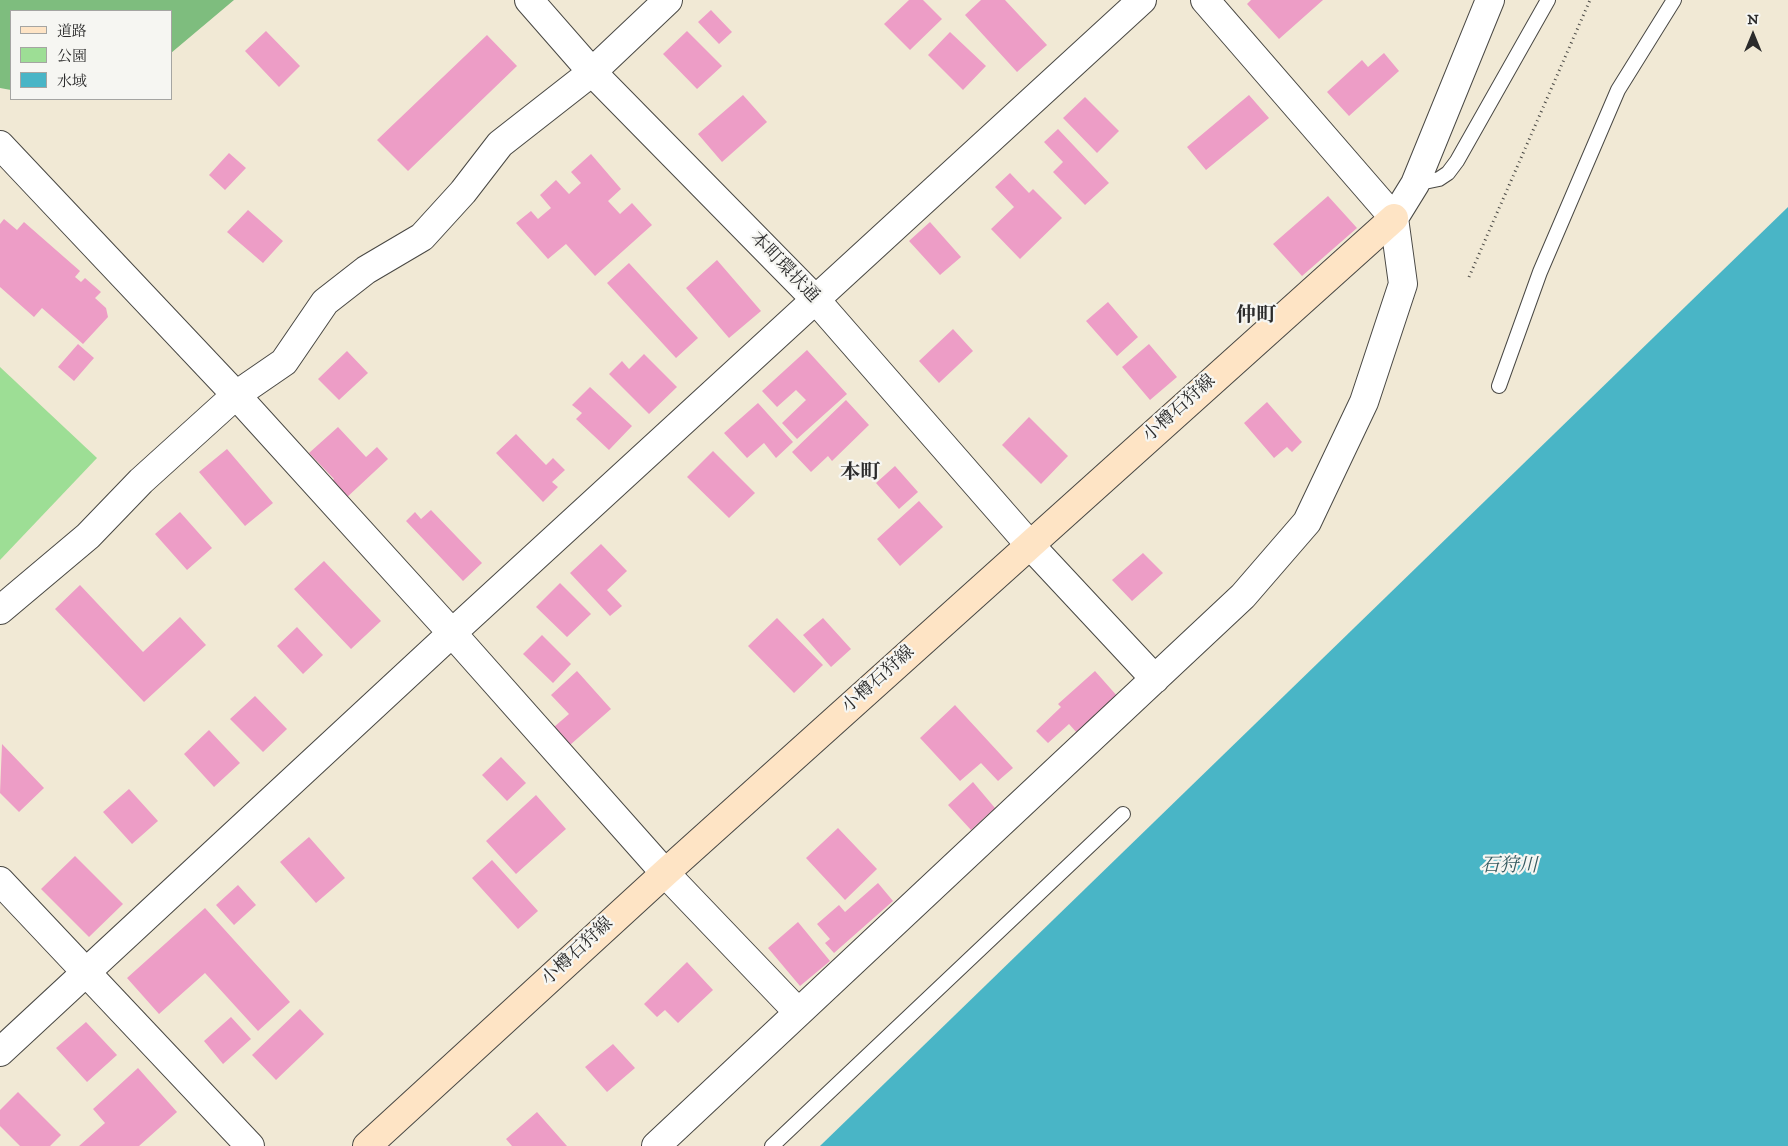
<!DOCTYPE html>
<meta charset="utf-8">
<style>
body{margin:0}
#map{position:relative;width:1788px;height:1146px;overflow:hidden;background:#f1e9d5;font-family:"IM FELL DW Pica","Noto Serif JP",serif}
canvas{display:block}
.legend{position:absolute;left:10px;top:10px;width:162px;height:90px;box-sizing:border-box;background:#f6f6f2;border:1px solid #a5a5a2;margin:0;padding:6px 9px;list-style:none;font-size:15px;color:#2b2b2b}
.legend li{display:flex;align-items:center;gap:10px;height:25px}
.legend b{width:25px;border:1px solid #a5a5a2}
.north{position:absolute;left:1728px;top:10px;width:50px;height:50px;-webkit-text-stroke:4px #f6f6f2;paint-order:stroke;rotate:0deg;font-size:14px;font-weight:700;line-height:20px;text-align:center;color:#2b2b2b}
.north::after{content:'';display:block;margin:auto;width:18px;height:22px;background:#2b2b2b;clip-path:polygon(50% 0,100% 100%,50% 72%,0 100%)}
</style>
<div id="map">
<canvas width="1788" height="1146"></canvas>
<ul class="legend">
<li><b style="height:6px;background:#fee4c5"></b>道路</li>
<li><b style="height:14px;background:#9dde95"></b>公園</li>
<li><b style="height:14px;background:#49b5c6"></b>水域</li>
</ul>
<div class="north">N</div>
</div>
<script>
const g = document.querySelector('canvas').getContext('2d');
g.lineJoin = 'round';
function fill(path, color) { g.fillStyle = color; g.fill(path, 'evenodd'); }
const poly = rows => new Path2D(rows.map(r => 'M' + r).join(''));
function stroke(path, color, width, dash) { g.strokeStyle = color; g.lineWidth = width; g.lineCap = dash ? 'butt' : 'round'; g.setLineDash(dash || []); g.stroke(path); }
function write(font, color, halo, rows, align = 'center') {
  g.font = font + ' "IM FELL DW Pica","Noto Serif JP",serif'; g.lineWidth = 4.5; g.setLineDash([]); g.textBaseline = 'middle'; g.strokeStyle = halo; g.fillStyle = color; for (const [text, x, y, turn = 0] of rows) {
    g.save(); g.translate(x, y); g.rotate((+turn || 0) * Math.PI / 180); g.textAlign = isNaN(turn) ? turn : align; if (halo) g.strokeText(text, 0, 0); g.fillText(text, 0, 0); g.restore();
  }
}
fill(poly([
 [0,367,97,458,0,560]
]), '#9dde95');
fill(poly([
 [0,0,234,0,171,53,171,11,11,11,11,90,0,88]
]), '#7ebd7e');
fill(poly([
 [1788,207,1788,1146,820,1146]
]), '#49b5c6');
fill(poly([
 [909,0,923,0,942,19,910,50,884,24],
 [981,0,1005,0,1047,45,1017,72,965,15],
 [1251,0,1323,0,1279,39,1247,4],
 [711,10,732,32,719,44,698,22],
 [266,31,300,66,279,87,245,51],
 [687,31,722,66,697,89,663,54],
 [950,32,986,66,963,90,928,55],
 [487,35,517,66,408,171,377,140],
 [1384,53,1399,71,1349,116,1327,92,1362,60,1368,67],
 [743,95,767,122,722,162,698,134],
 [1249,95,1269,118,1206,170,1187,147],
 [1085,97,1119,131,1097,153,1063,118],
 [1058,129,1109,183,1085,205,1053,172,1063,162,1044,142],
 [229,153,246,168,225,190,209,175],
 [591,154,621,189,608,201,620,214,632,203,652,225,595,276,566,244,548,259,516,223,531,211,538,219,551,208,540,195,556,180,569,194,581,183,571,172],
 [1010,173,1029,193,1033,189,1062,218,1020,259,991,229,1014,207,995,187],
 [1328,196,1357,228,1302,276,1273,244],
 [248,210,283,241,263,263,227,232],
 [4,219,17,230,24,222,80,271,75,277,81,282,85,278,101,292,95,298,106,308,108,317,83,344,42,308,34,317,0,287,0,224],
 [930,222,961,257,940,275,909,241],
 [717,260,761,311,729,338,686,288],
 [629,263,698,338,676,358,607,283],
 [1108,302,1138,337,1117,356,1086,321],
 [953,329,973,351,939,383,919,361],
 [78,344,94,358,74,381,58,367],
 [1149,344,1177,377,1150,400,1122,367],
 [807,350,847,394,797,439,782,423,806,400,796,390,777,407,762,391],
 [347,351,368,373,339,400,318,379],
 [644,354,677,387,649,414,609,374,622,361,629,369],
 [590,387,632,426,609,450,576,419,582,413,572,405],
 [846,400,869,425,832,461,828,456,811,472,792,452],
 [1267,402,1302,442,1292,452,1287,447,1274,458,1244,423],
 [758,403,793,442,776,458,764,443,747,458,724,433],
 [1029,417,1068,456,1041,484,1002,445],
 [338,427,366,457,377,447,388,459,344,500,329,484,334,479,309,453],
 [516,434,546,465,553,458,565,470,552,482,558,487,543,502,496,453],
 [227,449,273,503,245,526,199,472],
 [713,451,755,493,729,518,687,477],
 [895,466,918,492,899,509,876,483],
 [919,501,943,527,900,566,877,539],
 [431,510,482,563,463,581,406,521,415,512,421,519],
 [180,512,212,548,187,570,155,534],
 [601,544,627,571,607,590,622,606,610,616,570,573],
 [1143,553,1163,573,1132,601,1112,580],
 [324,561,381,621,351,649,294,589],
 [560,583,591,614,567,637,536,607],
 [80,585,143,652,180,617,206,645,144,702,55,609],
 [777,618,823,665,794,693,748,646],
 [823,618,851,649,831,667,803,635],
 [297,627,323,655,303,674,277,646],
 [542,635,571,664,553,683,523,654],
 [577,671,611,709,570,745,554,727,569,714,551,695],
 [1095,671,1118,697,1078,734,1069,724,1048,743,1036,731,1061,707,1058,704],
 [255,696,287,729,263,752,230,719],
 [955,705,1013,768,998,781,981,763,960,781,920,738],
 [209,730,240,763,214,787,184,754],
 [2,744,44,788,19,812,0,793],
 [501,757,526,783,507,801,482,775],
 [973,782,995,808,971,830,948,805],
 [129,789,158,821,132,844,103,812],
 [536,795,566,829,516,874,486,841],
 [838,828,877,869,845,900,806,858],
 [309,837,345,878,316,903,280,862],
 [75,856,123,904,89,937,41,889],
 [492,860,538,911,518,929,472,878],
 [878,883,893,901,834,953,825,943,830,939,817,924,839,905,845,912],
 [238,885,256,905,234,925,216,905],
 [205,908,290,1002,258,1031,205,973,159,1014,127,978],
 [798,922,830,961,800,986,768,948],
 [687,962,713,990,678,1023,665,1010,657,1017,644,1004],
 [300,1009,324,1034,276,1080,252,1055],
 [231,1017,251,1039,223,1064,204,1041],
 [86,1022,117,1055,87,1082,56,1048],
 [613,1044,635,1068,607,1092,585,1067],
 [138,1068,177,1112,139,1146,79,1146,105,1123,93,1109],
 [18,1092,61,1135,50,1146,20,1146,0,1126,0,1110],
 [537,1112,567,1146,512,1146,506,1139]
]), '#ed9dc6');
const lane = poly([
 [1415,184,1439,179,1448,173,1457,161,1548,0],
 [1499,386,1540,272,1618,90,1674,0],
 [772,1146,1123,814]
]);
const street = poly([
 [529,0,592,72,815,299,1029,544,1155,679],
 [0,145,236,395,452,633,665,873,797,1011],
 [1394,218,1415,184,1490,0],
 [0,610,88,536,141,481,236,395,284,362,325,302,366,270,422,237,463,192,500,144,592,72,668,0],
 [0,881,250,1146],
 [0,1052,452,633,1142,0],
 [656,1146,1243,596,1307,522,1364,402,1403,284,1394,218,1205,0]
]);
const secondary = poly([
 [367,1146,665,873,1394,218]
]);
stroke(lane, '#494844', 16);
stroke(street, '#494844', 30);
stroke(secondary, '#494844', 30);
stroke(poly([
 [1469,277,1590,0]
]), '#494844', 3, [1, 4]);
stroke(lane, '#fff', 14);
stroke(street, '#fff', 28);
stroke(secondary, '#fee4c5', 28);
write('18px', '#2b2b2b', '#f6f6f2', [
 ["本町環状通",784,268,46],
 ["小樽石狩線",1180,409,-42],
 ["小樽石狩線",879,680,-42],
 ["小樽石狩線",578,952,-43]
]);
write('italic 19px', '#365b61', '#f6f6f2', [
 ["石狩川",1509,867]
]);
write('bold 20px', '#2b2b2b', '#f6f6f2', [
 ["仲町",1256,317],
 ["本町",860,474]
]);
</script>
